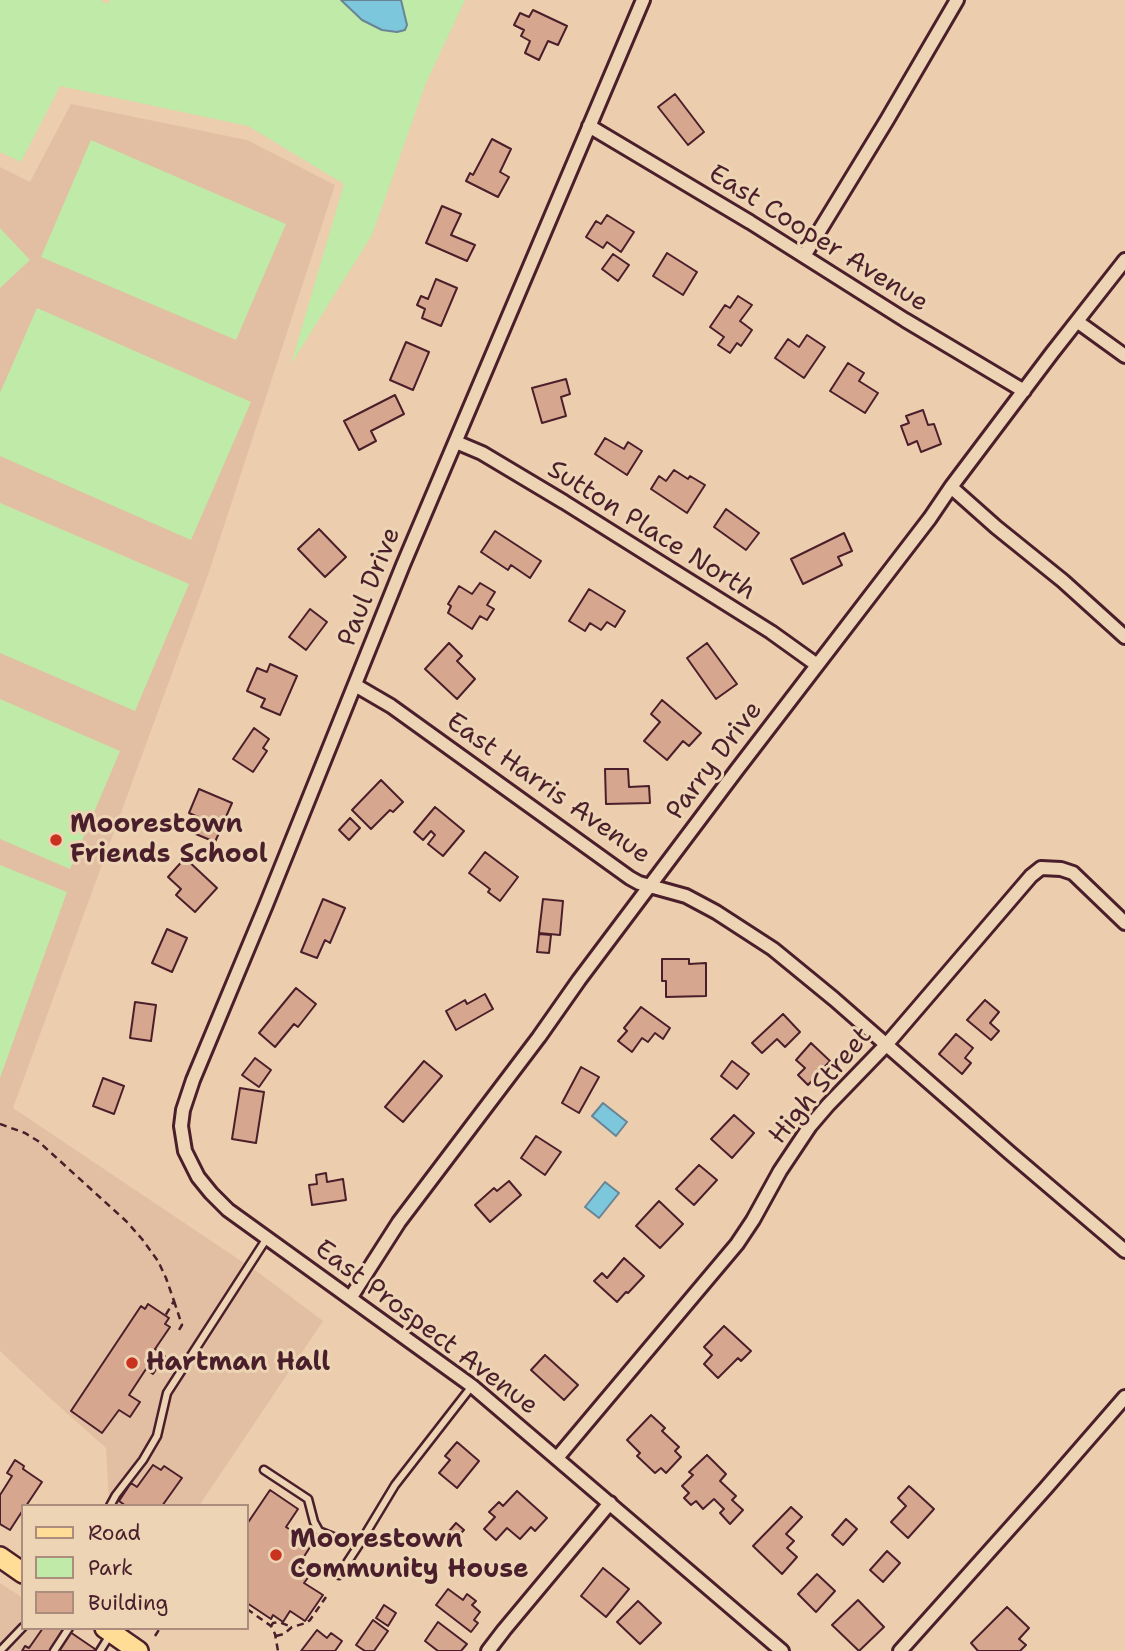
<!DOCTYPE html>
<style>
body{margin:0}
#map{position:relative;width:1125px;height:1651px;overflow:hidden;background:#eccdad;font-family:"Shantell Sans",sans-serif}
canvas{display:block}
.legend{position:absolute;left:21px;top:1504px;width:228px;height:126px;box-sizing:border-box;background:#ecd4b4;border:2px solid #ab8c7d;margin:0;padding:9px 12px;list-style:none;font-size:21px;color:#4a1f2b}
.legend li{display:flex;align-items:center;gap:14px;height:35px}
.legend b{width:35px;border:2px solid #ab8c7d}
</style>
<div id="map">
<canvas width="1125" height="1651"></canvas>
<ul class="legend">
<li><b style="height:9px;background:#ffdd96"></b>Road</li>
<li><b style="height:19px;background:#bfeaa7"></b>Park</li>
<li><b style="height:19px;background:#d6a78e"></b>Building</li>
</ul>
</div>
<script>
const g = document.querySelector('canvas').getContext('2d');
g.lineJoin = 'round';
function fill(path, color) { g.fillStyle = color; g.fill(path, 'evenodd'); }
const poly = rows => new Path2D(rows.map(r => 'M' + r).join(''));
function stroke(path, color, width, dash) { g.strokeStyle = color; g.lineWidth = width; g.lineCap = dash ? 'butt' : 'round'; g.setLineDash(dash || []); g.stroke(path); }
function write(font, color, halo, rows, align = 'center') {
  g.font = font + ' "Shantell Sans",sans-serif'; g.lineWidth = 6; g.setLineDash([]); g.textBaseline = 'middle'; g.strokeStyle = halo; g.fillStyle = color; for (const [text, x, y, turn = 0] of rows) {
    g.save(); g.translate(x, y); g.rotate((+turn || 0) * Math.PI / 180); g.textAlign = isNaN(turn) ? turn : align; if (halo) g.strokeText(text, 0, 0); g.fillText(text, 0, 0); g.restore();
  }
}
fill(poly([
 [71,104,247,140,335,185,209,572,13,1108,259,1273,323,1321,199,1506,109,1506,106,1448,51,1399,0,1351,0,167,30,182],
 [0,1583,23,1598,23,1628,63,1628,70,1632,96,1651,0,1651]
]), '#e2bfa2');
fill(poly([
 [0,0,100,0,108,4,110,0,465,0,426,83,372,235,291,364,344,184,248,126,60,86,21,162,0,152],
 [91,140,286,224,236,340,41,257],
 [0,228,30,260,0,288],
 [37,308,251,402,191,540,0,456,0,393],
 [0,503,189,584,135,711,0,653],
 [0,699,120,751,70,869,0,839],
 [0,865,67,892,0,1078]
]), '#bfeaa7');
const water = poly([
 [341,0,401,0,407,25,405,30,397,32,382,30,362,20,341,0],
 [603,1103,627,1122,616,1136,592,1116,603,1103],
 [605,1182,619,1193,599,1218,585,1207,605,1182]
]);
fill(water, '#7cc7db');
stroke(water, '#688495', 2);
const building = poly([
 [533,10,567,26,558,45,548,41,539,60,525,53,530,41,521,36,524,30,514,25,520,13,529,17,533,10],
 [675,94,704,132,688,145,658,107,675,94],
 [492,139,511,149,500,172,509,177,498,197,466,181,470,173,473,175,492,139],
 [442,206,461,214,451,235,475,245,467,261,426,243,442,206],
 [607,215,634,232,621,252,607,242,603,248,586,237,596,221,601,224,607,215],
 [667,253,697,272,683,295,653,276,667,253],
 [613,254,629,265,618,281,602,269,613,254],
 [436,279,457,288,441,326,422,318,425,309,417,305,421,296,428,299,436,279],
 [738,296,752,305,740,321,752,330,741,346,737,343,730,353,718,345,724,337,710,327,725,305,730,308,738,296],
 [807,335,825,347,804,378,775,358,788,339,799,347,807,335],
 [406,342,429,352,413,390,390,380,406,342],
 [848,363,864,373,859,381,878,393,865,413,830,391,848,363],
 [566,379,570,394,561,397,566,416,542,423,532,388,566,379],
 [395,395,404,414,371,431,376,441,359,450,344,421,395,395],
 [923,410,928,425,934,424,941,444,921,452,917,441,908,445,901,426,909,423,906,416,923,410],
 [605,438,624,449,628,442,642,451,627,475,595,454,605,438],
 [674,470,688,479,690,476,705,485,687,513,651,489,659,476,666,481,674,470],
 [726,509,759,533,746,550,714,527,726,509],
 [319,529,346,557,325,577,298,549,319,529],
 [495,531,541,561,530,578,511,565,508,570,481,552,495,531],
 [844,533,852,551,838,557,842,565,803,584,791,559,844,533],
 [480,583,495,592,487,605,494,609,487,620,480,616,472,629,448,613,451,606,448,604,459,586,472,594,480,583],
 [589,589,625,611,615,627,607,622,601,630,590,623,585,631,569,621,589,589],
 [310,609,327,622,306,650,289,637,310,609],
 [449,643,462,656,457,661,475,679,457,699,425,669,449,643],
 [707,643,737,684,716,699,687,658,707,643],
 [270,664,297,676,280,715,261,707,265,699,247,691,257,668,267,672,270,664],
 [662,700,701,733,689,746,683,741,667,760,644,741,660,722,651,714,662,700],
 [254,728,269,739,263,748,267,751,253,772,233,759,254,728],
 [605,769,628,769,629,787,649,786,650,803,606,804,605,769],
 [381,780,403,802,393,812,390,810,371,829,352,810,381,780],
 [199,789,232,803,215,842,191,832,198,817,189,813,199,789],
 [435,807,464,831,443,856,428,844,435,835,431,831,423,840,414,832,435,807],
 [350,818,360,828,349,840,339,830,350,818],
 [485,852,518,877,500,901,488,892,490,889,469,873,485,852],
 [185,858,217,888,195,912,176,895,181,889,168,877,185,858],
 [323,899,345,908,330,943,325,940,317,958,301,952,323,899],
 [543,899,563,901,560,935,539,933,543,899],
 [167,929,187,938,172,972,152,963,167,929],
 [539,934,551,935,549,953,537,952,539,934],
 [662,959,689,959,689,964,706,963,706,996,666,997,666,981,662,981,662,959],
 [296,988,316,1004,298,1027,294,1024,275,1047,259,1033,296,988],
 [485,994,493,1009,456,1030,446,1011,465,1000,467,1004,485,994],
 [985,1000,999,1012,990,1023,999,1031,991,1040,967,1020,985,1000],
 [135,1002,156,1005,151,1041,130,1038,135,1002],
 [641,1007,670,1028,663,1039,655,1033,648,1042,642,1038,632,1052,618,1041,627,1031,624,1028,641,1007],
 [783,1014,800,1032,785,1047,777,1039,762,1053,752,1043,783,1014],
 [956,1034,973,1048,965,1058,971,1063,962,1074,939,1054,956,1034],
 [811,1043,830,1061,808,1085,798,1075,805,1068,796,1060,811,1043],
 [255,1058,271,1070,259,1087,242,1075,255,1058],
 [424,1061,442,1076,403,1122,385,1107,424,1061],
 [732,1061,749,1074,737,1089,721,1076,732,1061],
 [581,1067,599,1077,579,1113,562,1103,581,1067],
 [103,1078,124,1086,114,1114,93,1106,103,1078],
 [240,1088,264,1092,256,1143,232,1139,240,1088],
 [734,1115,754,1133,732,1158,711,1139,734,1115],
 [536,1136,561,1152,545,1175,521,1158,536,1136],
 [699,1165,717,1180,694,1205,676,1189,699,1165],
 [326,1173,327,1182,343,1179,346,1200,312,1205,309,1185,317,1184,316,1175,326,1173],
 [509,1181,521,1195,490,1222,475,1205,494,1188,497,1191,509,1181],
 [659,1201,683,1224,660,1248,636,1226,659,1201],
 [624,1258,644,1276,628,1293,626,1292,617,1302,594,1281,602,1273,607,1278,624,1258],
 [148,1304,169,1318,165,1324,170,1327,155,1349,165,1356,153,1374,146,1369,129,1395,140,1402,130,1417,119,1410,102,1433,71,1411,141,1306,145,1309,148,1304],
 [724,1326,751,1351,741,1361,738,1358,718,1378,704,1364,712,1355,704,1347,724,1326],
 [545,1355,578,1385,564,1400,531,1370,545,1355],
 [651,1415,665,1428,662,1431,679,1447,675,1451,681,1457,666,1473,661,1468,655,1473,637,1456,640,1453,627,1440,651,1415],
 [457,1442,479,1461,457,1488,439,1473,450,1460,445,1456,457,1442],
 [707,1455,726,1474,720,1481,736,1496,732,1500,743,1510,730,1524,720,1513,724,1509,714,1499,703,1509,696,1501,691,1505,684,1498,689,1493,682,1486,693,1475,689,1472,707,1455],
 [15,1460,24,1466,23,1469,42,1482,26,1506,23,1506,23,1510,10,1530,0,1524,0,1495,12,1476,7,1473,15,1460],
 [153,1465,161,1470,164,1466,182,1478,162,1506,126,1506,119,1501,131,1483,137,1487,153,1465],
 [909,1486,934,1509,908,1538,891,1522,906,1506,898,1498,909,1486],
 [270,1490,298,1509,286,1527,312,1544,298,1566,310,1575,304,1583,323,1595,305,1621,290,1611,283,1622,273,1615,271,1619,247,1603,247,1524,270,1490],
 [517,1491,547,1518,535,1531,531,1527,520,1539,507,1528,496,1540,484,1529,495,1517,489,1512,499,1502,503,1506,517,1491],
 [791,1507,802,1517,786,1534,794,1541,787,1548,797,1557,782,1574,753,1546,791,1507],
 [846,1519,857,1529,843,1545,832,1535,846,1519],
 [456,1523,464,1530,451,1543,444,1537,456,1523],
 [887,1551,900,1563,883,1582,870,1570,887,1551],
 [603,1568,629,1589,606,1617,581,1596,603,1568],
 [817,1574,835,1591,816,1612,798,1594,817,1574],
 [448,1589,463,1600,467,1594,476,1601,472,1605,480,1612,474,1620,478,1623,471,1632,436,1605,448,1589],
 [858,1600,884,1627,859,1651,832,1625,858,1600],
 [638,1601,661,1623,640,1644,617,1622,638,1601],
 [384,1605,396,1613,388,1626,376,1618,384,1605],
 [1007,1607,1029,1628,1019,1639,1026,1645,1020,1651,978,1651,971,1643,1007,1607],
 [373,1620,388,1631,374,1651,365,1651,356,1645,373,1620],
 [438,1622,467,1644,461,1651,438,1651,425,1641,438,1622],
 [43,1628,65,1629,50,1651,22,1651,25,1646,29,1648,43,1628],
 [317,1630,327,1638,331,1633,342,1641,335,1651,301,1651,317,1630],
 [70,1632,95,1649,94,1651,57,1651,70,1632]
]);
fill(building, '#d6a78e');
stroke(building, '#4a1f2b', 2);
const service = poly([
 [264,1470,308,1499,314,1522,319,1531,341,1540,360,1543,395,1485,472,1386],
 [110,1506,116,1495,143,1460,157,1436,167,1393,267,1238],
 [339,1575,360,1543],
 [0,1651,23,1627],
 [54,1651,69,1628],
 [100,1651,110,1635]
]);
const minor = poly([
 [643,0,403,565,266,905,193,1080,183,1110,181,1126,185,1151,198,1177,211,1193,228,1210,472,1386,782,1651],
 [589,126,750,222,905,320,1024,391],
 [804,256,887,120,957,0],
 [1078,322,1125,356],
 [456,442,482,453,564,502,771,632,817,665],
 [951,487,996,527,1063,581,1125,637],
 [355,685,391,706,630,878,639,883,686,896,716,912,773,949,834,999,1010,1153,1125,1251],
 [351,1297,399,1222,539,1037,579,980,736,771,930,518,951,487,1052,353,1125,260],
 [557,1458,737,1244,753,1220,780,1171,810,1126,828,1105,886,1045,1031,876,1041,868,1061,869,1073,873,1125,923],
 [488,1651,504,1630,610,1503],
 [900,1651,1045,1489,1125,1397]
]);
const primary = poly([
 [0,1557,23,1573],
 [105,1628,138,1651]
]);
stroke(service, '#4a1f2b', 11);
stroke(minor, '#4a1f2b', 18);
stroke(primary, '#4a1f2b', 24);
stroke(poly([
 [0,1124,25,1133,38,1141,126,1221,142,1239,158,1261,166,1278,174,1301,165,1316],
 [174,1301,182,1325,179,1330],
 [247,1609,271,1626,275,1634,278,1651],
 [271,1626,273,1623,279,1622,292,1627],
 [155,1636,160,1628],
 [276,1636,284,1634,292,1627,306,1623,310,1620,326,1597]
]), '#4a1f2b', 2.5, [7, 5]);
stroke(service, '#ecd4b4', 6);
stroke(minor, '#ecd4b4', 12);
stroke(primary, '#ffdd96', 19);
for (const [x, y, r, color] of [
 [56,840,7,"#c8321e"],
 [132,1363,7,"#c8321e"],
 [276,1555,7,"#c8321e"]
]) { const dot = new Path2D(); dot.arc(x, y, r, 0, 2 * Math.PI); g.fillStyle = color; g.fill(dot); stroke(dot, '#ecd4b4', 2.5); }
write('26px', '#4a1f2b', '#ecd4b4', [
 ["East Cooper Avenue",818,239,32],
 ["Sutton Place North",651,531,32],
 ["Paul Drive",370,587,-68],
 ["Parry Drive",715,761,-53],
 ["East Harris Avenue",548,789,35],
 ["High Street",821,1086,-50],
 ["East Prospect Avenue",426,1328,37]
]);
write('bold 26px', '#4a1f2b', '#ecd4b4', [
 ["Moorestown",70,825],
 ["Friends School",70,855],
 ["Hartman Hall",146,1363],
 ["Moorestown",290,1540],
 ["Community House",290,1570]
], 'left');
</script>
